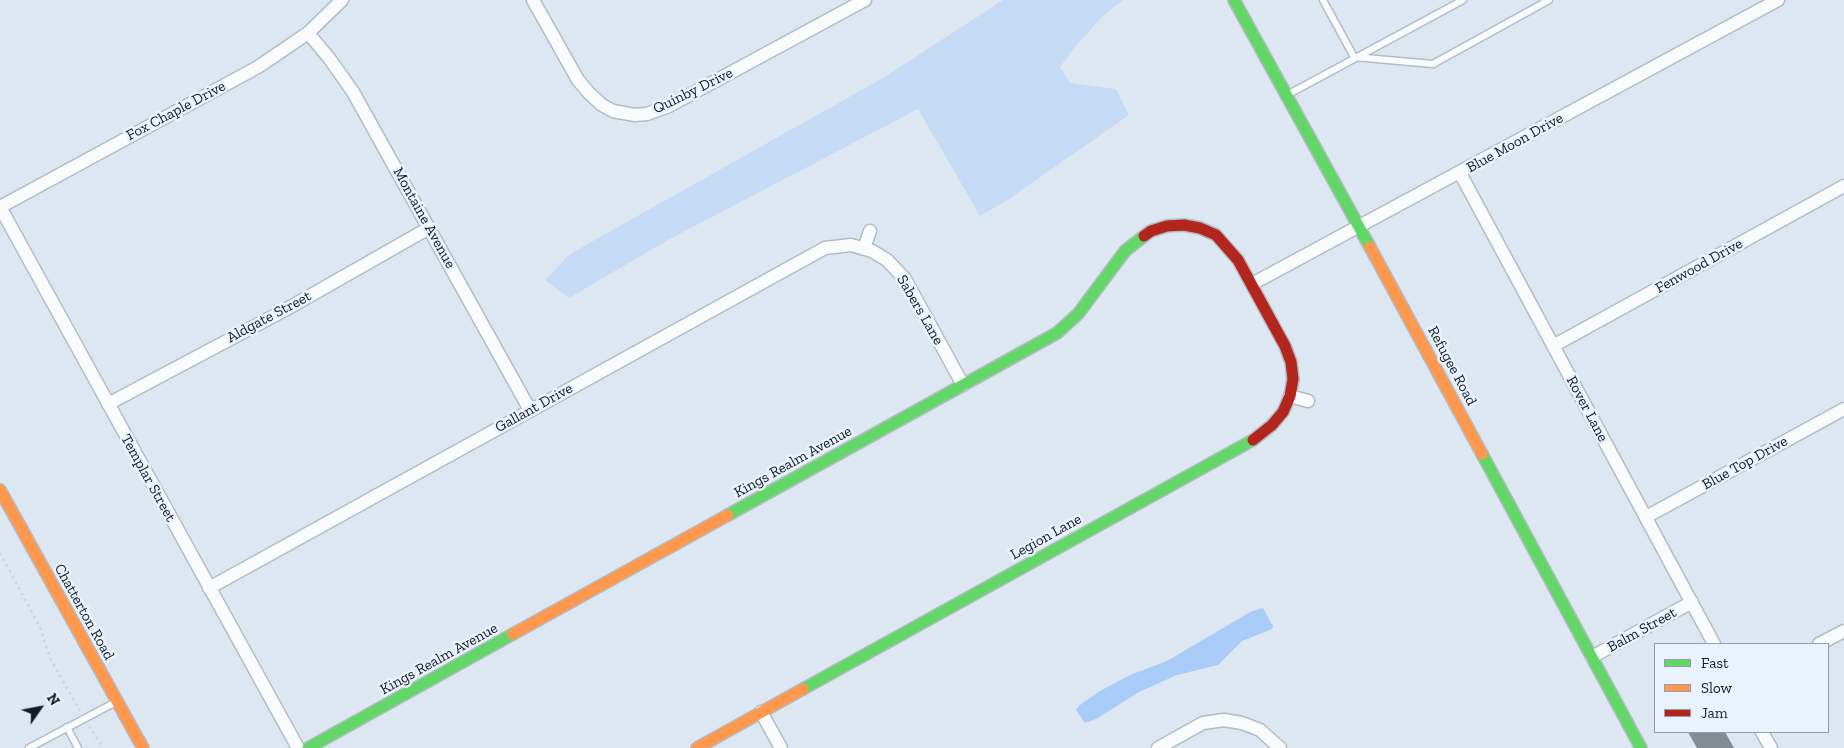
<!DOCTYPE html>
<style>
body{margin:0}
#map{position:relative;width:1844px;height:748px;overflow:hidden;background:#dde7f2;font-family:"Zilla Slab",serif}
canvas{display:block}
.legend{position:absolute;left:1654px;top:643px;width:175px;height:90px;box-sizing:border-box;background:#e9f2fd;border:1px solid #949ca7;margin:0;padding:6px 9px;list-style:none;font-size:15px;color:#141b25}
.legend li{display:flex;align-items:center;gap:10px;height:25px}
.legend b{width:25px;border:1px solid #949ca7}
.north{position:absolute;left:15px;top:683px;width:50px;height:50px;-webkit-text-stroke:4px #e9f2fd;paint-order:stroke;rotate:57deg;font-size:14px;font-weight:700;line-height:20px;text-align:center;color:#141b25}
.north::after{content:'';display:block;margin:auto;width:18px;height:22px;background:#141b25;clip-path:polygon(50% 0,100% 100%,50% 72%,0 100%)}
</style>
<div id="map">
<canvas width="1844" height="748"></canvas>
<ul class="legend">
<li><b style="height:6px;background:#63d668"></b>Fast</li>
<li><b style="height:6px;background:#ff974d"></b>Slow</li>
<li><b style="height:6px;background:#b3261e"></b>Jam</li>
</ul>
<div class="north">N</div>
</div>
<script>
const g = document.querySelector('canvas').getContext('2d');
g.lineJoin = 'round';
function fill(path, color) { g.fillStyle = color; g.fill(path, 'evenodd'); }
const poly = rows => new Path2D(rows.map(r => 'M' + r).join(''));
function stroke(path, color, width, dash) { g.strokeStyle = color; g.lineWidth = width; g.lineCap = dash ? 'butt' : 'round'; g.setLineDash(dash || []); g.stroke(path); }
function write(font, color, halo, rows, align = 'center') {
  g.font = font + ' "Zilla Slab",serif'; g.lineWidth = 5; g.setLineDash([]); g.textBaseline = 'middle'; g.strokeStyle = halo; g.fillStyle = color; for (const [text, x, y, turn = 0] of rows) {
    g.save(); g.translate(x, y); g.rotate((+turn || 0) * Math.PI / 180); g.textAlign = isNaN(turn) ? turn : align; if (halo) g.strokeText(text, 0, 0); g.fillText(text, 0, 0); g.restore();
  }
}
fill(poly([
 [1003,0,1123,0,1104,15,1078,43,1060,67,1070,83,1116,89,1129,115,1009,199,980,216,918,109,668,240,569,298,545,280,570,254,883,78]
]), '#c5dbf5');
fill(poly([
 [1263,608,1273,626,1272,629,1242,641,1218,665,1177,675,1139,692,1096,719,1085,723,1076,710,1080,705,1100,691,1130,675,1167,661,1250,612]
]), '#a8ccf7');
fill(poly([
 [1688,732,1725,732,1734,748,1697,748]
]), '#838b93');
const lane = poly([
 [1323,0,1354,57],
 [1354,57,1433,64,1549,0],
 [1287,95,1463,0],
 [67,727,78,748],
 [29,748,114,703]
]);
const street = poly([
 [533,0,578,80,589,93,602,105,613,111,635,115,647,114,669,106,865,0],
 [308,33,329,58,353,92,530,410],
 [1460,173,1714,644],
 [0,207,298,748],
 [0,207,258,67,308,33,342,0],
 [864,248,870,231],
 [1252,284,1778,0],
 [1553,346,1844,186],
 [1290,396,1308,401],
 [108,404,285,310,429,228],
 [1646,517,1844,409],
 [209,588,825,248,851,245,872,251,887,260,905,279,963,385],
 [1819,644,1844,631],
 [1592,657,1692,602],
 [761,712,781,748],
 [1762,732,1771,748],
 [1158,748,1203,723,1224,720,1242,723,1260,730,1280,748]
]);
const fast = poly([
 [1234,0,1370,247],
 [1482,454,1641,748],
 [728,515,1057,333,1078,314,1125,251,1144,236],
 [803,689,1253,440],
 [308,748,513,634]
]);
const slow = poly([
 [1370,247,1482,454],
 [0,490,143,748],
 [513,634,728,515],
 [697,748,803,689]
]);
const jam = poly([
 [1144,236,1151,231,1167,226,1184,225,1200,228,1216,235,1238,260,1285,346,1291,362,1293,379,1290,396,1283,412,1272,425,1253,440]
]);
stroke(lane, '#b3bbc4', 9);
stroke(street, '#b3bbc4', 15);
stroke(fast, '#b3bbc4', 14);
stroke(slow, '#b3bbc4', 14);
stroke(jam, '#b3bbc4', 14);
stroke(poly([
 [0,553,40,627,50,658,80,711],
 [89,726,103,748]
]), '#d0d3d6', 2.5, [2.5, 4]);
stroke(lane, '#fafbfd', 6);
stroke(street, '#fafbfd', 12);
stroke(fast, '#63d668', 11);
stroke(slow, '#ff974d', 11);
stroke(jam, '#b3261e', 11);
write('15px', '#141b25', '#e9f2fd', [
 ["Quinby Drive",693,91,-26],
 ["Fox Chaple Drive",176,111,-28],
 ["Blue Moon Drive",1515,143,-29],
 ["Montaine Avenue",424,218,61],
 ["Fenwood Drive",1699,266,-29],
 ["Sabers Lane",920,310,60],
 ["Aldgate Street",269,317,-28],
 ["Refugee Road",1452,366,62],
 ["Gallant Drive",534,408,-29],
 ["Rover Lane",1587,409,62],
 ["Kings Realm Avenue",793,462,-29],
 ["Blue Top Drive",1745,463,-29],
 ["Templar Street",148,478,61],
 ["Legion Lane",1046,537,-29],
 ["Chatterton Road",84,612,61],
 ["Balm Street",1642,630,-29],
 ["Kings Realm Avenue",439,659,-29]
]);
</script>
